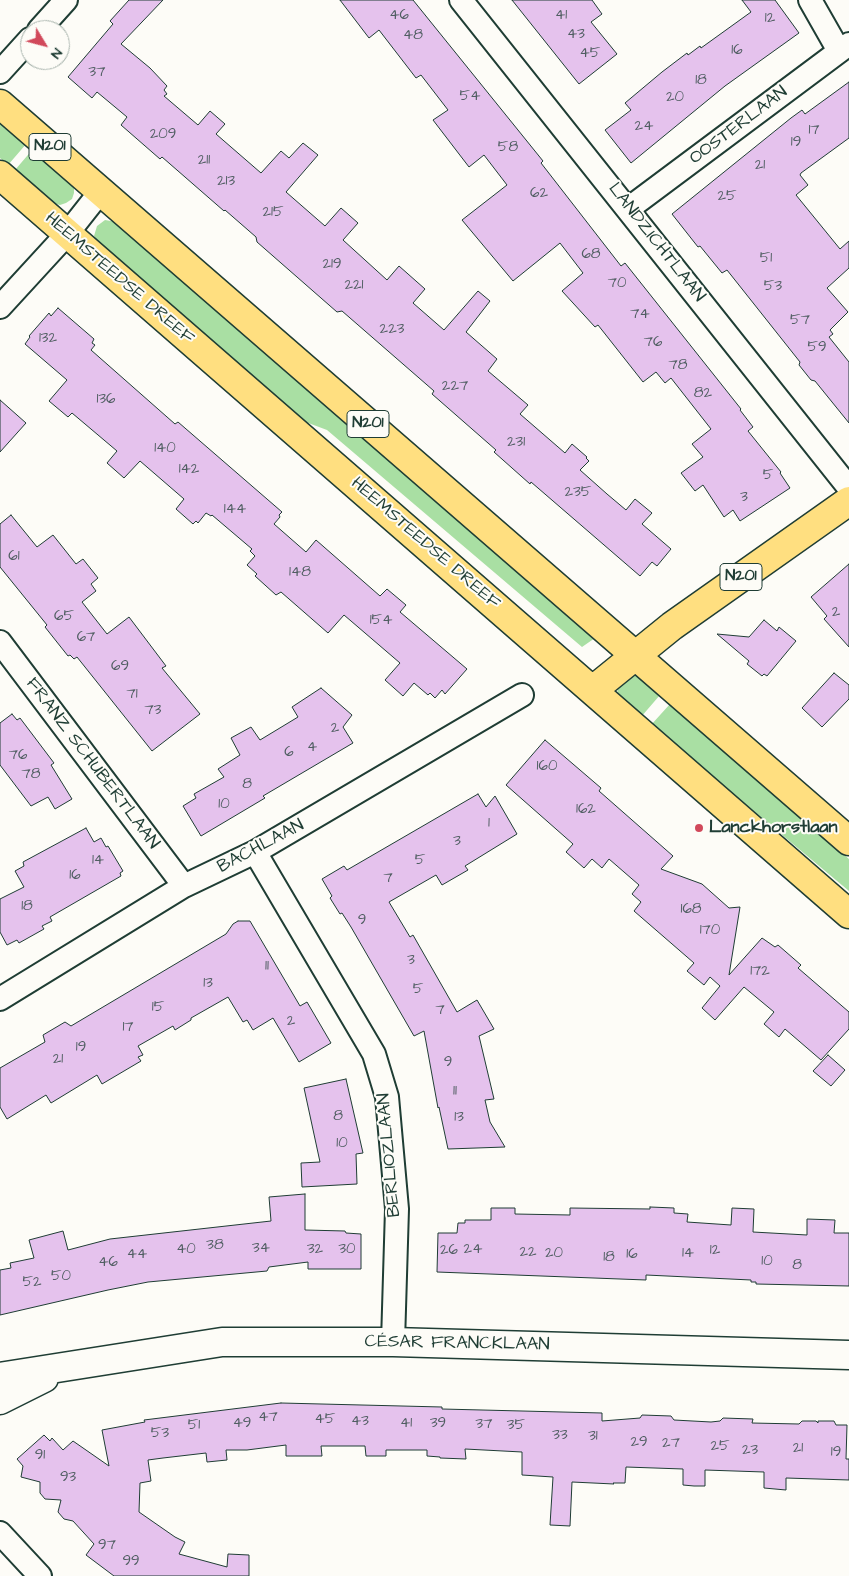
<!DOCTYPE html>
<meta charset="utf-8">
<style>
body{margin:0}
#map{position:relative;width:849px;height:1576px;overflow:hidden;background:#fdfcf7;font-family:"Architects Daughter",sans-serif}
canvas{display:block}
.north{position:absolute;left:20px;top:20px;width:50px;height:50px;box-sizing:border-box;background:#fdfcf7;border:1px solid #a4b0a9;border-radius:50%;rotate:127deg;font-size:14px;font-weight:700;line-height:20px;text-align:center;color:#1f3d34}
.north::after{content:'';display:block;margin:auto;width:18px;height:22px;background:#d1495b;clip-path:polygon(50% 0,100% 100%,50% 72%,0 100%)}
</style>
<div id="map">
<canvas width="849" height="1576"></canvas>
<div class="north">N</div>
</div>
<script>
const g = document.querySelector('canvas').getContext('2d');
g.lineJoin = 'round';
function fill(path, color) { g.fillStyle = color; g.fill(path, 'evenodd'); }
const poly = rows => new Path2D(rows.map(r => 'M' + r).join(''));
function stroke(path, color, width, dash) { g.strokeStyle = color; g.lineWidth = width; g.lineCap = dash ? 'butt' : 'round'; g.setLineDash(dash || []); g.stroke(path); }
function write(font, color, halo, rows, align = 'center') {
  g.font = font + ' "Architects Daughter",sans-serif'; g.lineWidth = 4; g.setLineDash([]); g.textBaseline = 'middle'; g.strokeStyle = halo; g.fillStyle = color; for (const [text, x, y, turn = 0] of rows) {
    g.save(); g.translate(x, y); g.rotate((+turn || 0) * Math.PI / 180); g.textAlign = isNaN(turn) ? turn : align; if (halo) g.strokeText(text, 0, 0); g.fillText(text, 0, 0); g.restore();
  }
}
fill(poly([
 [0,121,27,143,8,165,0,158],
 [33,149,70,180,74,186,74,193,72,199,66,203,60,205,53,203,15,170],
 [105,220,116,222,595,638,582,647,327,430,303,421,99,243,94,236,97,226],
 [634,674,660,695,641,717,618,696,617,685],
 [670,704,849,859,849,891,651,725]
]), '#a9dfa3');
const building = poly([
 [129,0,163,0,121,44,150,68,167,86,164,90,167,94,164,96,198,125,210,111,225,124,216,134,261,173,281,151,289,158,303,143,318,155,286,192,325,226,341,208,358,223,343,240,387,280,399,266,425,289,413,303,444,330,478,291,490,301,466,332,497,359,488,371,528,405,520,414,565,453,572,444,587,457,586,458,589,461,580,470,607,494,626,510,635,499,652,513,642,524,671,549,657,566,652,562,640,576,531,482,530,484,494,452,496,450,432,394,434,391,342,311,337,312,257,242,256,237,225,210,224,211,162,157,160,159,121,125,127,117,97,92,92,98,68,77,113,24,110,21,129,0],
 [340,0,413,0,543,161,541,163,621,266,625,263,741,409,740,410,753,427,748,431,781,472,780,473,790,488,740,521,733,510,724,517,703,485,695,491,681,473,703,457,692,444,711,429,671,378,665,383,656,372,643,382,598,325,595,327,562,291,583,273,560,243,513,281,462,220,507,185,484,155,469,167,433,120,448,110,421,75,416,78,379,30,369,38,340,0],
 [512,0,592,0,602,14,591,22,617,54,579,84,512,0],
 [742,0,775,0,799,33,725,86,631,163,605,130,631,110,625,103,662,72,687,53,688,55,700,46,701,48,751,12,742,0],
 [849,82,849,138,801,173,800,175,808,185,796,195,840,249,849,241,849,268,827,288,848,312,830,330,833,334,829,337,849,362,849,423,815,381,811,380,799,365,800,362,727,270,722,273,700,246,698,247,672,214,791,118,802,110,805,114,849,82],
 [58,308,94,339,92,343,95,345,91,350,175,424,178,422,282,512,279,515,280,517,274,524,306,552,316,540,380,596,387,589,406,605,400,612,467,669,445,694,442,690,435,698,430,693,428,695,414,683,403,696,385,680,400,663,344,615,328,633,281,592,276,595,255,576,257,574,247,565,255,556,250,551,252,549,212,515,211,516,206,513,198,523,196,521,193,524,176,509,184,499,140,461,124,478,107,463,117,451,72,413,68,417,49,401,67,380,25,344,30,337,29,336,49,313,51,316,58,308],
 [0,400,26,423,0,452,0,400],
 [11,515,37,547,53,535,76,564,83,559,98,578,91,584,96,591,82,602,107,634,129,617,166,666,162,668,200,714,152,751,77,657,74,659,70,655,68,656,45,627,47,625,0,567,0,524,11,515],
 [849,564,849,647,824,619,827,616,811,597,849,564],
 [764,620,777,631,779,627,796,641,767,676,764,674,762,676,747,664,749,661,717,634,749,637,764,620],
 [834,673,849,685,849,699,822,727,802,708,834,673],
 [321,688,352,715,343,727,353,743,263,796,265,798,201,836,183,806,196,798,194,794,224,777,218,769,240,755,231,738,251,727,260,740,298,717,292,707,321,688],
 [12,714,17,720,20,718,54,763,51,765,72,799,55,809,48,797,31,806,0,765,0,723,12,714],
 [545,740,601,788,599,791,673,856,661,869,702,884,729,908,740,907,729,975,762,938,775,947,778,945,801,965,798,968,849,1012,849,1029,821,1060,785,1029,779,1037,764,1024,774,1012,744,987,715,1020,702,1008,720,986,710,977,704,985,687,971,694,963,634,911,641,902,632,894,639,885,609,859,602,868,592,859,584,868,566,852,573,844,506,785,545,740],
 [478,794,486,807,495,796,517,834,465,866,468,870,442,885,436,875,389,902,410,937,413,935,457,1012,477,1000,494,1029,479,1036,494,1099,485,1100,490,1122,505,1147,448,1149,439,1107,438,1108,424,1031,414,1036,351,927,342,913,340,914,330,898,332,896,322,879,344,866,347,870,478,794],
 [86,828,94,842,101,838,106,847,108,846,123,871,120,873,121,876,50,917,52,921,42,926,44,929,19,943,17,940,7,945,0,932,0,899,24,887,15,871,24,866,23,862,86,828],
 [238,921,250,921,300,1006,307,1002,331,1043,299,1062,273,1018,253,1030,247,1020,243,1022,228,997,191,1018,191,1020,175,1030,173,1026,138,1046,143,1055,138,1057,141,1061,102,1084,97,1075,51,1103,46,1095,7,1119,0,1107,0,1068,45,1042,43,1035,65,1022,71,1026,226,934,233,924,238,921],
 [828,1055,845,1070,831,1086,813,1071,828,1055],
 [346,1079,363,1153,356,1154,357,1184,302,1187,301,1163,320,1162,304,1088,346,1079],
 [305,1194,305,1230,345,1231,346,1233,361,1234,361,1269,308,1269,308,1262,269,1267,267,1271,148,1282,108,1290,0,1315,0,1270,11,1268,10,1263,34,1258,29,1240,63,1231,68,1250,110,1239,271,1221,269,1197,305,1194],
 [650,1207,674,1208,674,1213,688,1214,687,1222,731,1225,732,1208,754,1209,753,1232,807,1235,807,1219,835,1220,834,1233,849,1233,849,1286,756,1284,756,1282,751,1282,751,1280,646,1275,646,1280,437,1272,438,1233,457,1233,458,1223,465,1223,465,1220,491,1220,491,1208,515,1208,515,1214,570,1215,570,1208,650,1209,650,1207],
 [281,1403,442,1407,442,1409,602,1413,602,1421,640,1418,642,1415,671,1416,674,1420,711,1422,720,1421,723,1418,753,1419,752,1423,799,1424,802,1421,816,1421,818,1423,818,1421,834,1421,836,1425,847,1425,846,1459,849,1459,849,1480,786,1478,786,1490,764,1488,764,1472,705,1470,705,1486,694,1486,683,1485,683,1469,626,1467,625,1483,613,1483,614,1484,572,1482,570,1526,550,1525,553,1477,522,1475,522,1452,465,1449,466,1459,440,1458,440,1457,427,1456,427,1450,386,1450,386,1456,366,1456,365,1446,321,1446,322,1456,286,1456,286,1445,247,1450,226,1450,227,1460,207,1462,206,1453,163,1458,148,1460,151,1481,140,1483,139,1512,175,1537,185,1542,179,1554,227,1567,228,1554,249,1555,249,1576,114,1576,86,1555,94,1544,73,1521,64,1519,58,1512,61,1500,45,1499,40,1493,40,1482,21,1477,23,1466,17,1459,44,1435,50,1441,52,1438,63,1450,73,1441,109,1466,102,1430,145,1422,144,1420,281,1403]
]);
fill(building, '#e5c2ed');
stroke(building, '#1f3d34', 1);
const street = poly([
 [461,0,849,488],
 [810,0,839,51],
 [39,30,66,0],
 [0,72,30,39],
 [628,209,849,44],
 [0,307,67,234,101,191],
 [0,642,184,886],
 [255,852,374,1054,387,1097,397,1209,393,1342],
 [0,999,184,886,255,852,522,695],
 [0,1533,40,1576]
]);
const secondary = poly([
 [0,1377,222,1342,393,1342,849,1355],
 [0,1400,44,1378]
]);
const primary = poly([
 [0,104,849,841],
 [0,175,849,914],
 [593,690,672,626,849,501]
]);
stroke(street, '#1f3d34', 26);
stroke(secondary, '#1f3d34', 31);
stroke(primary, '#1f3d34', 31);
stroke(street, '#fdfcf7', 22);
stroke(secondary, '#fdfcf7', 28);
stroke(primary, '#ffdf80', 28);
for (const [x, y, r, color] of [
 [699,828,5,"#d1495b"]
]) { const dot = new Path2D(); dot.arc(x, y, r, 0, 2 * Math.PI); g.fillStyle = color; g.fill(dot); stroke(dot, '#fdfcf7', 2); }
write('15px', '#505e62', null, [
 ["46",399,16],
 ["41",561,16],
 ["12",770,19],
 ["43",576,35],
 ["48",413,36],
 ["16",737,51],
 ["45",590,54],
 ["37",97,73],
 ["18",701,81],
 ["54",470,97],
 ["20",675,98],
 ["24",644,127],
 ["17",814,131],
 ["209",163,135],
 ["19",796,143],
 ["58",508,148],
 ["211",204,161],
 ["21",760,166],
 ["213",226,182],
 ["62",539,194],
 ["25",727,197],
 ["215",273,213],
 ["68",591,255],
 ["51",766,259],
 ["219",332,265],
 ["70",617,284],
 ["221",354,286],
 ["53",773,287],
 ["74",640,315],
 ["57",800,321],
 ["223",392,330],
 ["132",48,339],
 ["76",653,343],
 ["59",817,348],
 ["78",678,366],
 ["227",455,387],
 ["82",703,394],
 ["136",106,400],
 ["231",516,443],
 ["140",165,449],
 ["142",189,470],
 ["5",768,476],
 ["235",578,493],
 ["3",744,498],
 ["144",235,510],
 ["61",14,557],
 ["148",300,573],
 ["2",836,613],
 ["65",64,617],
 ["154",381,621],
 ["67",86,638],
 ["69",120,667],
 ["71",132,695],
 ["73",153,711],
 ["2",335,729],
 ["4",312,748],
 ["6",289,753],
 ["76",18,756],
 ["160",547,767],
 ["78",31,775],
 ["8",247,785],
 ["10",224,805],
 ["162",586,810],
 ["1",489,824],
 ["3",457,842],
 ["14",98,861],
 ["5",420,861],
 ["16",75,876],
 ["7",388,879],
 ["18",27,907],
 ["168",691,910],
 ["9",362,921],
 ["170",710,931],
 ["3",411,961],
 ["11",267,967],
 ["172",760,972],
 ["13",208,984],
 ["5",418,990],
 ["15",158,1008],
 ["7",440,1011],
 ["2",291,1022],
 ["17",128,1028],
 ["19",81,1048],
 ["21",58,1060],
 ["9",448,1063],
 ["11",455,1092],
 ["8",338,1117],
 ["13",459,1118],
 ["10",342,1144],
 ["38",215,1246],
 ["34",261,1249],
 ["40",186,1250],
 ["32",315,1250],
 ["30",347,1250],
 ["24",473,1250],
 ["26",449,1251],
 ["12",715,1251],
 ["22",528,1253],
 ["20",554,1254],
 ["14",688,1254],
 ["44",137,1255],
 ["16",632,1255],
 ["18",609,1258],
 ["10",767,1262],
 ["46",108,1263],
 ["8",797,1266],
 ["50",61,1277],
 ["52",32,1283],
 ["47",268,1418],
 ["45",325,1420],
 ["43",360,1422],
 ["49",242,1424],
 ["41",406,1424],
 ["39",438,1424],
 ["37",484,1425],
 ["51",194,1426],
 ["35",516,1426],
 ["53",160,1434],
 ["33",560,1436],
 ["31",593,1437],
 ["29",639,1443],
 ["27",671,1444],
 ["25",720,1447],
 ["21",798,1449],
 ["23",750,1451],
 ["19",836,1453],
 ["91",40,1456],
 ["93",68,1478],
 ["97",107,1546],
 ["99",131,1562]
]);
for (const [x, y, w] of [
 [50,147,42],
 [368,424,42],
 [741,577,42]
]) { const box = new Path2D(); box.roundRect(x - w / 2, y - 13.5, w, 27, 4); g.fillStyle = '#fdfcf7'; g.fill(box); stroke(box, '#1f3d34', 1); }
write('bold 16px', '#1f3d34', null, [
 ["N201",50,147],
 ["N201",368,424],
 ["N201",741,577]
]);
write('18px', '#1f3d34', '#fdfcf7', [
 ["OOSTERLAAN",739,126,-37],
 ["LANDZICHTLAAN",656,243,52],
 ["HEEMSTEEDSE DREEF",119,279,41],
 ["HEEMSTEEDSE DREEF",425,544,41],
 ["FRANZ SCHUBERTLAAN",92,764,53],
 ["BACHLAAN",261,847,-28],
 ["BERLIOZLAAN",390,1155,-95],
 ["CÉSAR FRANCKLAAN",457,1344,1]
]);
write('bold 18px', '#1f3d34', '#fdfcf7', [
 ["Lanckhorstlaan",709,828]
], 'left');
</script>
